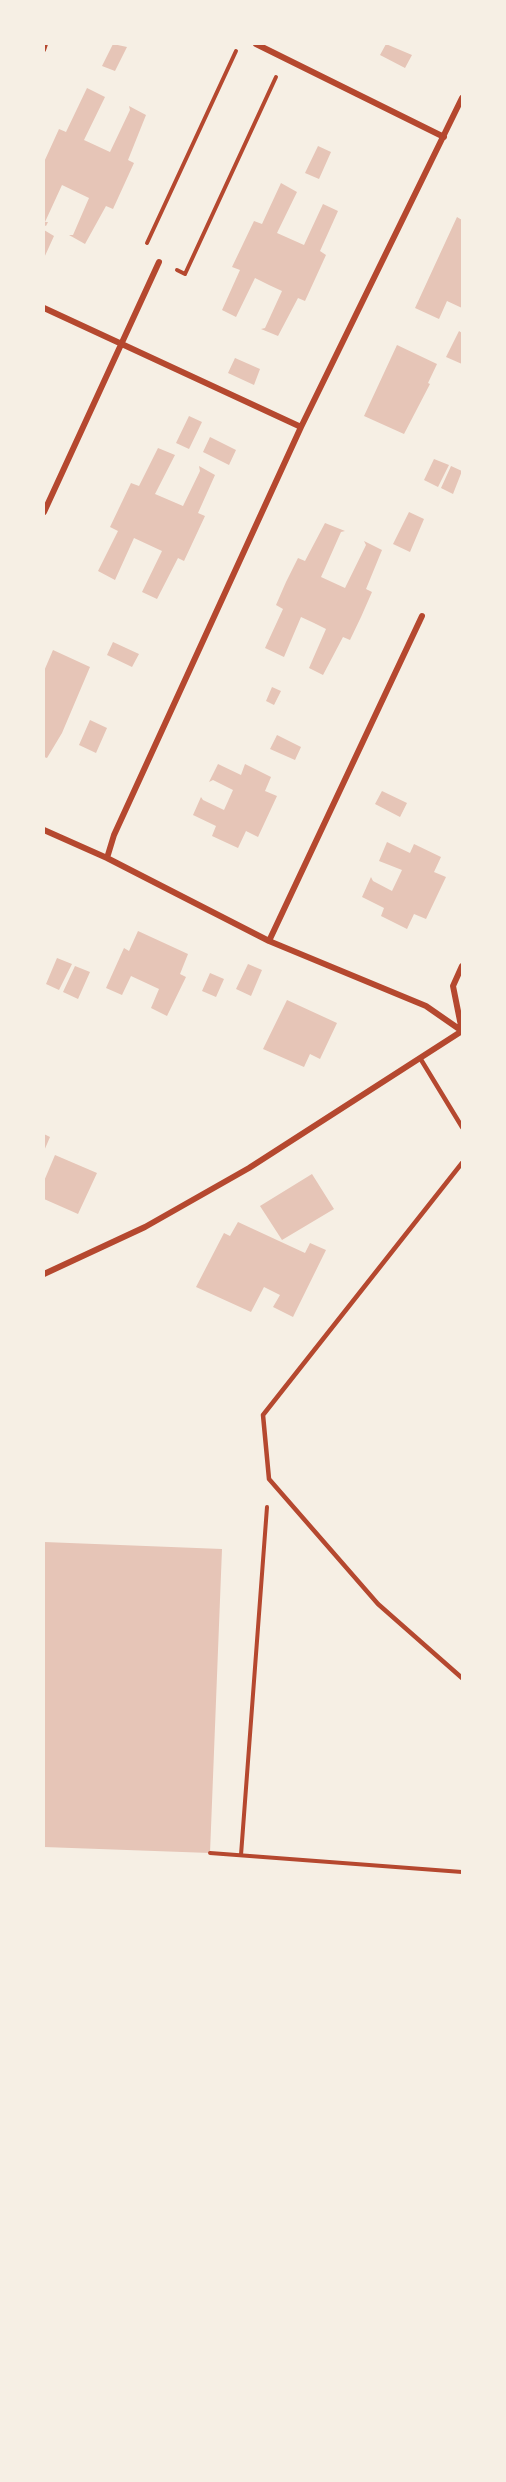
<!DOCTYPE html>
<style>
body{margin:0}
#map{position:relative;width:506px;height:2482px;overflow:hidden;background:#f6efe4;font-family:"Work Sans",sans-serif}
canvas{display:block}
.frame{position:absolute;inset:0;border:45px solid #f6efe4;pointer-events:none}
</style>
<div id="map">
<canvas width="506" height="2482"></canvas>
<div class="frame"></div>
</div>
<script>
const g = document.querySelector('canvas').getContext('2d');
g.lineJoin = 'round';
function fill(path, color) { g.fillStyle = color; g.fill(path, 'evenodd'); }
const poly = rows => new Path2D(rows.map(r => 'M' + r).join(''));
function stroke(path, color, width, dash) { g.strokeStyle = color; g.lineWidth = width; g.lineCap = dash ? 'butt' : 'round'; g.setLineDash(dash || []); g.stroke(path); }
fill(poly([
 [113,44,127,47,115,71,102,66],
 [386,44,412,55,405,68,380,55],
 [87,88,105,97,84,140,110,152,130,110,129,106,146,115,128,160,134,163,113,209,106,206,85,244,69,235,73,235,89,198,62,185,45,222,48,222,46,226,44,225,44,162,59,129,66,132],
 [318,146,331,152,319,179,305,173],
 [281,183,297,192,277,233,304,245,323,204,338,211,320,251,326,255,305,301,298,298,278,336,261,329,265,328,282,291,269,285,255,278,236,317,222,310,240,270,232,267,254,221,262,224],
 [457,217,462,220,462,308,447,301,439,319,415,308],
 [44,230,54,236,44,258],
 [459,331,462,333,462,364,446,357],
 [397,345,437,364,428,383,430,384,404,434,364,416],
 [235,358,260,369,254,385,228,373],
 [189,416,202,422,189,449,176,443],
 [210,437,236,450,229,465,203,452],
 [158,448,175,455,155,494,183,506,200,471,199,466,215,475,198,513,205,516,184,561,178,558,157,599,142,592,162,551,134,538,115,580,98,571,118,531,110,527,131,483,139,486],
 [434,459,449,465,438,487,424,480],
 [451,466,462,471,453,494,441,488],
 [409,512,424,519,410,552,393,544],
 [325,523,345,531,341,532,321,577,345,588,366,545,364,541,382,550,366,589,372,592,361,617,350,640,343,637,323,675,309,668,326,629,314,623,301,617,284,657,265,648,283,609,276,605,286,582,298,558,305,561],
 [113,642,139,654,132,667,107,655],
 [53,650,90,667,62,733,47,758,44,757,44,671],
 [272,687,281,691,274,705,266,701],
 [90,720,107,728,96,753,79,745],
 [277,735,301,747,295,760,270,749],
 [218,764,241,775,245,764,271,777,265,791,277,796,258,837,246,831,238,848,212,836,216,826,193,815,201,797,203,800,224,810,233,790,213,780,209,782],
 [382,791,407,803,400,817,375,804],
 [387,842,410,853,414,844,441,857,434,872,446,877,426,919,414,914,407,929,381,916,384,908,362,897,371,877,373,881,392,891,402,870,379,861],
 [138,931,188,954,180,974,186,977,167,1016,151,1008,159,989,131,976,122,995,106,988,124,948,129,951],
 [57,958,72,964,59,990,46,984],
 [248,964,262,970,251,996,236,989],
 [75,966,90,972,78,999,63,992],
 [210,973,224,979,216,997,202,991],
 [287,1000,337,1023,320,1059,310,1054,304,1067,263,1049],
 [44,1134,50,1137,44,1151],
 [55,1155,97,1173,78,1214,44,1199,44,1181],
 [312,1174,334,1209,282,1240,260,1206],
 [238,1222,305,1253,310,1243,326,1250,293,1317,273,1307,280,1295,264,1287,251,1312,196,1287,224,1233,230,1236],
 [44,1542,222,1549,210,1853,44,1847]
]), '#e6c5b7');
stroke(poly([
 [44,50,46,44],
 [147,243,236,51],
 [177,270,185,274,276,77],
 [210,1853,462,1872],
 [241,1855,267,1507]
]), '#b5482f', 4);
stroke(poly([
 [420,1058,462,1127],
 [462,1163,263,1415,269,1479,378,1604,462,1678]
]), '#b5482f', 4.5);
stroke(poly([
 [256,44,444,137],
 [44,308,301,427],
 [44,512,159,262],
 [44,830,107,858,269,941,426,1006,462,1031],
 [107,858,114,835,301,427,462,98],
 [269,941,422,616],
 [462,1031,453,986,462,966],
 [44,1274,145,1227,249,1168,462,1031]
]), '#b5482f', 6);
</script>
